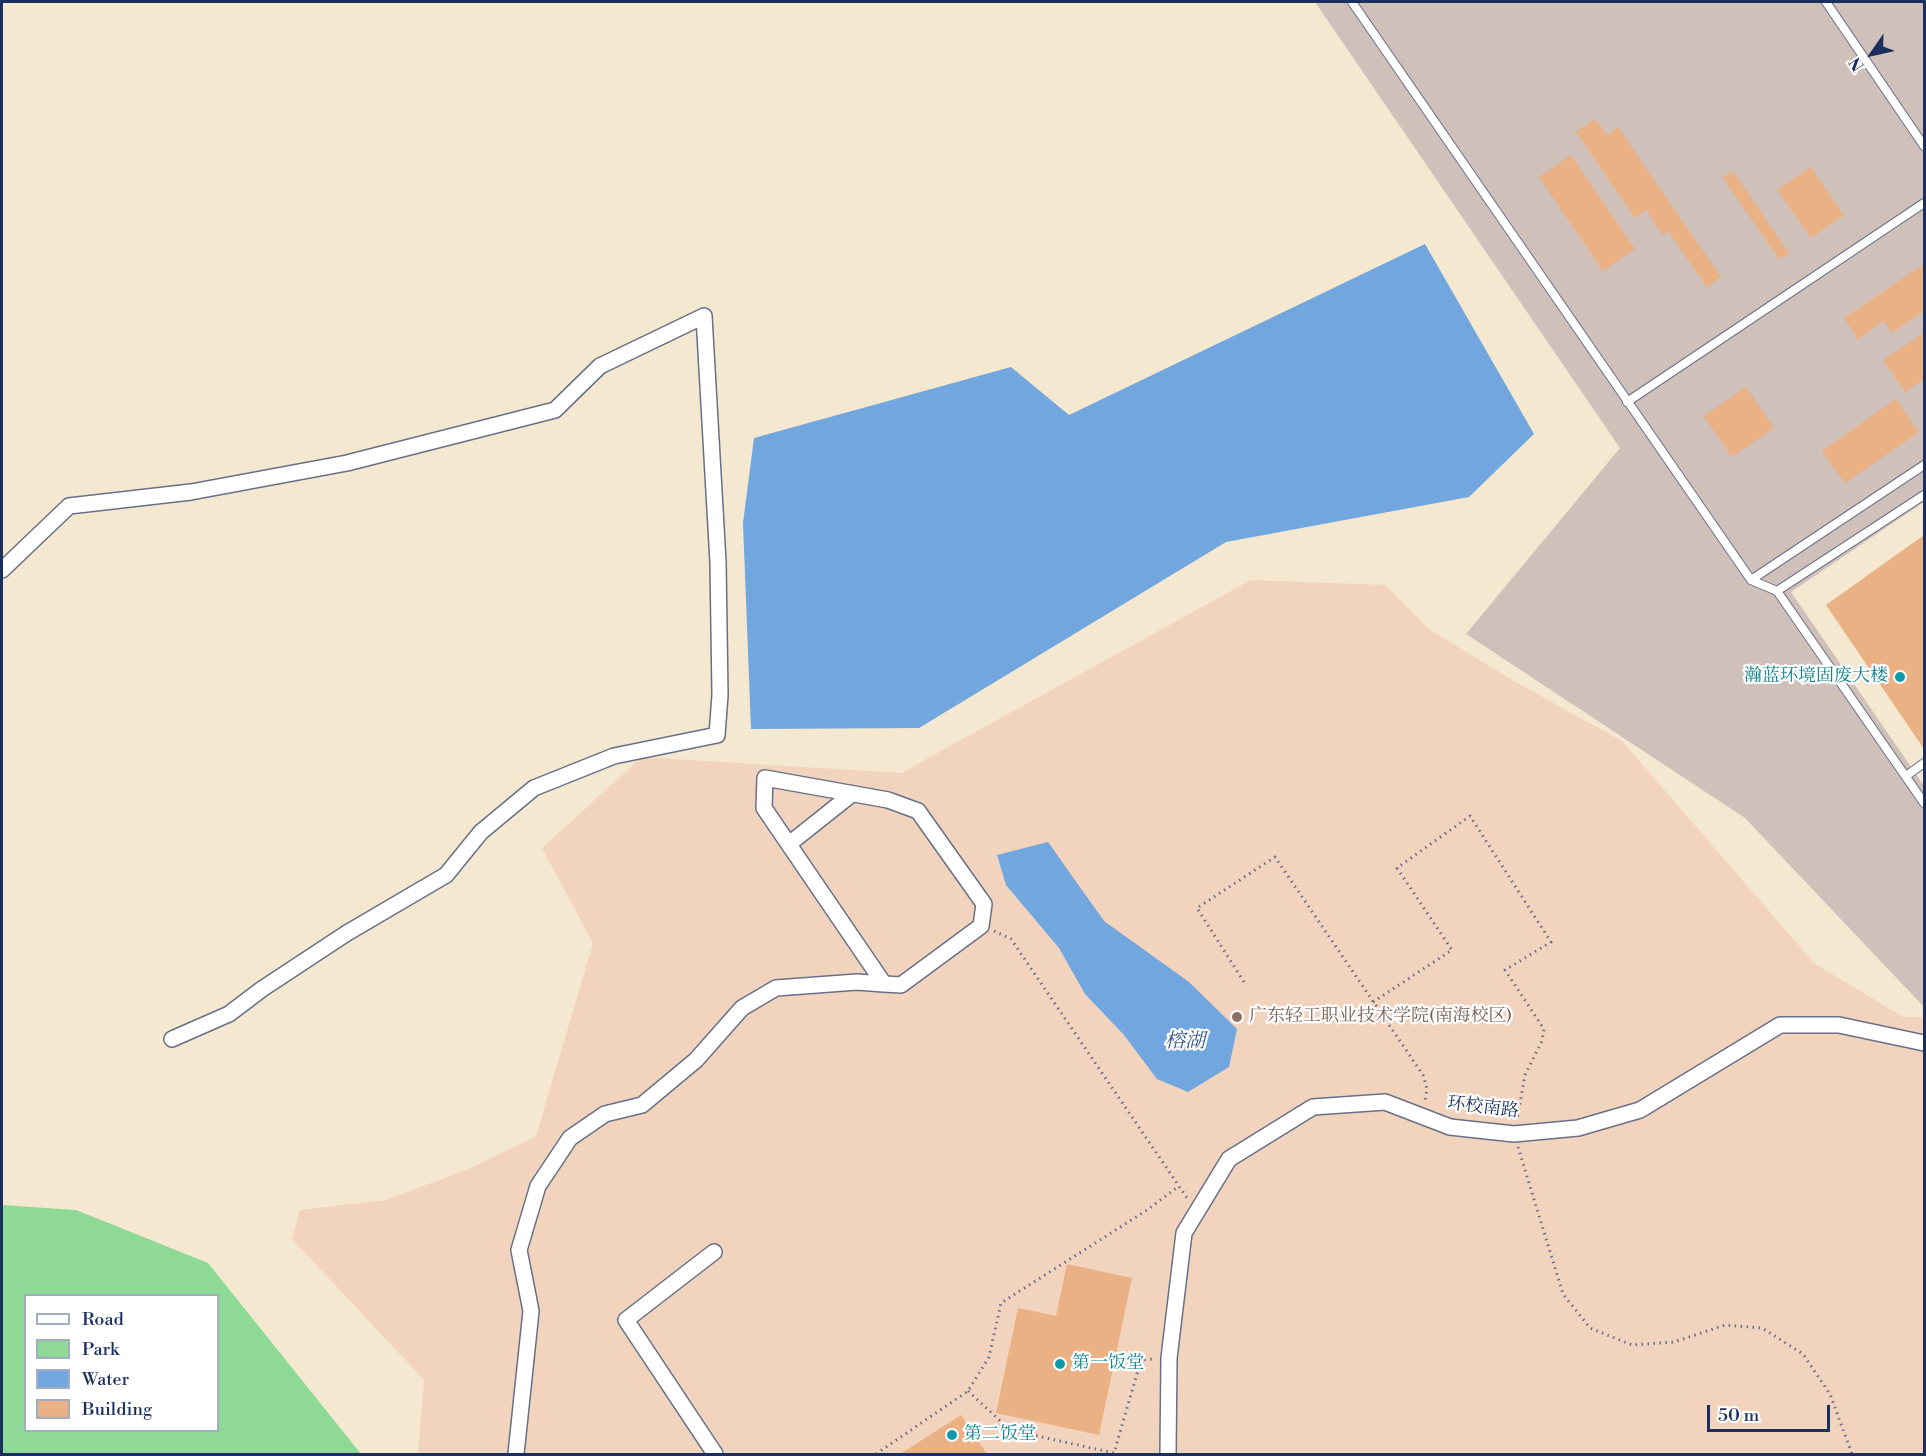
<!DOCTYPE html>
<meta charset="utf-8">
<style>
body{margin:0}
#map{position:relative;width:1926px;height:1456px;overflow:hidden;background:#f4e8d0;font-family:"Libre Bodoni",serif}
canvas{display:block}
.frame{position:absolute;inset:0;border:3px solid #1b2f5e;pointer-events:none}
.legend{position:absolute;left:24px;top:1294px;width:195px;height:138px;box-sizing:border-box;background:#fff;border:2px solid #a4acbf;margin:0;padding:8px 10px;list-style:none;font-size:18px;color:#1b2f5e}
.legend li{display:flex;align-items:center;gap:12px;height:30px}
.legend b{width:30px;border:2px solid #a4acbf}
.north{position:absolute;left:1842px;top:24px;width:60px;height:60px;-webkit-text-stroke:4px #fff;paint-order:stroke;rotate:236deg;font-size:16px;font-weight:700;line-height:24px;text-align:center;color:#1b2f5e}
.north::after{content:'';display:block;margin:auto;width:21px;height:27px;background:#1b2f5e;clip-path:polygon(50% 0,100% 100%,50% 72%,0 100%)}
.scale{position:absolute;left:1707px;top:1405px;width:123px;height:27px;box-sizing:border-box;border:3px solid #1b2f5e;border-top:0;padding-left:8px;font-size:18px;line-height:21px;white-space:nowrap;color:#1b2f5e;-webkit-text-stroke:4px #fff;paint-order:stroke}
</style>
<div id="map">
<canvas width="1926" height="1456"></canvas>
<div class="frame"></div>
<ul class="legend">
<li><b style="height:8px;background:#fff"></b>Road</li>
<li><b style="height:16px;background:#8ed995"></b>Park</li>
<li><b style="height:16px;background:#71a6de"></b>Water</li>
<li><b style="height:16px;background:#e9b184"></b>Building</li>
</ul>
<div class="north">N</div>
<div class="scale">50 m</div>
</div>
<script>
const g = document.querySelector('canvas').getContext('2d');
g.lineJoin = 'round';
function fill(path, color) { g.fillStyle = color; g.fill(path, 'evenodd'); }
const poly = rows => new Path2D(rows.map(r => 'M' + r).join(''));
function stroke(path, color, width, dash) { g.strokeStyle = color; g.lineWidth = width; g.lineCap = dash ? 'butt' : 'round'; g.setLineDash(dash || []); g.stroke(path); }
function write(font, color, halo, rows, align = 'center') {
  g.font = font + ' "Libre Bodoni","Noto Serif SC",serif'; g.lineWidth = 4.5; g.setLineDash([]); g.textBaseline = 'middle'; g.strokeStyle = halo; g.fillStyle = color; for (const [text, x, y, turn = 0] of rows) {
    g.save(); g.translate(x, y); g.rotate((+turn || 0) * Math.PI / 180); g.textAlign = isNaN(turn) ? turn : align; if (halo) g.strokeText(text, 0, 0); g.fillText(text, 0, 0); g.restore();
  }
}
fill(poly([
 [1251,580,1385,585,1429,629,1514,681,1622,741,1814,963,1903,1017,1924,1017,1924,1454,418,1454,424,1380,292,1239,300,1210,386,1200,471,1168,536,1136,593,943,542,848,642,757,901,773]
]), '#f2d4be');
fill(poly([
 [1315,2,1924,2,1924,502,1791,592,1924,786,1924,1007,1745,818,1466,634,1620,448]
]), '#cfc0ba');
fill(poly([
 [2,1205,76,1210,208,1263,361,1454,2,1454],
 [26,1296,218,1296,218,1430,26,1430]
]), '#8ed995');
fill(poly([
 [1425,244,1534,434,1469,497,1226,542,919,728,751,729,743,523,754,438,1011,367,1069,415],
 [1048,842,1104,921,1189,982,1237,1029,1229,1067,1188,1092,1157,1079,1124,1035,1085,994,1059,948,1006,885,997,855]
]), '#71a6de');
fill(poly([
 [1595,119,1607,135,1618,127,1721,277,1707,287,1668,231,1663,235,1646,210,1635,218,1576,132],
 [1571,155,1635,249,1603,271,1539,177],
 [1811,167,1844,215,1811,238,1777,190],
 [1733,171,1789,253,1779,259,1723,178],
 [1924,264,1924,311,1892,333,1884,321,1858,339,1844,318],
 [1924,333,1924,379,1905,392,1883,360],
 [1746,387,1774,428,1732,457,1704,416],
 [1896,399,1919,432,1845,483,1822,451],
 [1924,535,1924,749,1826,605],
 [1067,1264,1132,1278,1099,1435,996,1413,1018,1308,1056,1316],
 [961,1415,987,1454,900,1454]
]), '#e9b184');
const service = poly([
 [1352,2,1751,580,1777,591,1924,803],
 [1826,2,1924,146],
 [1627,402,1924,203],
 [1751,580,1924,465],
 [1777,591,1924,495],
 [1906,776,1924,763]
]);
const minor = poly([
 [2,570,69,506,191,492,347,463,555,410,600,366,704,316,718,562,720,695,717,735,614,756,534,788,481,832,446,875,347,933,262,989,229,1014,172,1039],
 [789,844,852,794],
 [714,1252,626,1320,715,1454],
 [516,1454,531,1311,519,1250,538,1186,570,1138,605,1114,642,1105,696,1060,742,1008,776,988,857,982,884,984,901,985,981,926,984,904,918,811,888,800,765,778,764,808,884,984],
 [1168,1454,1169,1358,1184,1233,1229,1159,1313,1107,1385,1102,1450,1127,1514,1134,1578,1128,1640,1110,1780,1025,1839,1025,1924,1043]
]);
stroke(service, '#677086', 10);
stroke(minor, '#677086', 18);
stroke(poly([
 [994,931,1011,939,1187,1198],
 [1244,982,1197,908,1275,857,1423,1075,1427,1089,1425,1100],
 [1373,1002,1452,950,1397,868,1470,816,1551,942,1505,970,1544,1029,1542,1041,1525,1075,1517,1120],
 [1518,1147,1563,1294,1590,1328,1632,1345,1674,1342,1725,1325,1762,1328,1803,1354,1830,1394,1852,1454],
 [968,1391,1010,1430,1114,1453,1141,1360,1155,1359],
 [876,1454,968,1391,989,1357,1001,1303,1147,1210,1179,1186]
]), '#677086', 3, [1.5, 4.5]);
stroke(service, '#fff', 8);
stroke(minor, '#fff', 15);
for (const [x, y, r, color] of [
 [1900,677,6,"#0f9aa8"],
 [1237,1017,6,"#8d6e63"],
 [1060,1364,6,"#0f9aa8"],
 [952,1435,6,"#0f9aa8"]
]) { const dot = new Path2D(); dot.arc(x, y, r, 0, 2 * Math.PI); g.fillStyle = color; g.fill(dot); stroke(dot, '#fff', 2); }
write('18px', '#0d838f', '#fff', [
 ["瀚蓝环境固废大楼",1888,677,"right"],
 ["第一饭堂",1072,1364],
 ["第二饭堂",964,1435]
], 'left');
write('18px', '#785e54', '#fff', [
 ["广东轻工职业技术学院(南海校区)",1249,1017]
], 'left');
write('18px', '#1b2f5e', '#fff', [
 ["环校南路",1483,1108,7]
]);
write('italic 20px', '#39598b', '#fff', [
 ["榕湖",1185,1042]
]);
</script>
